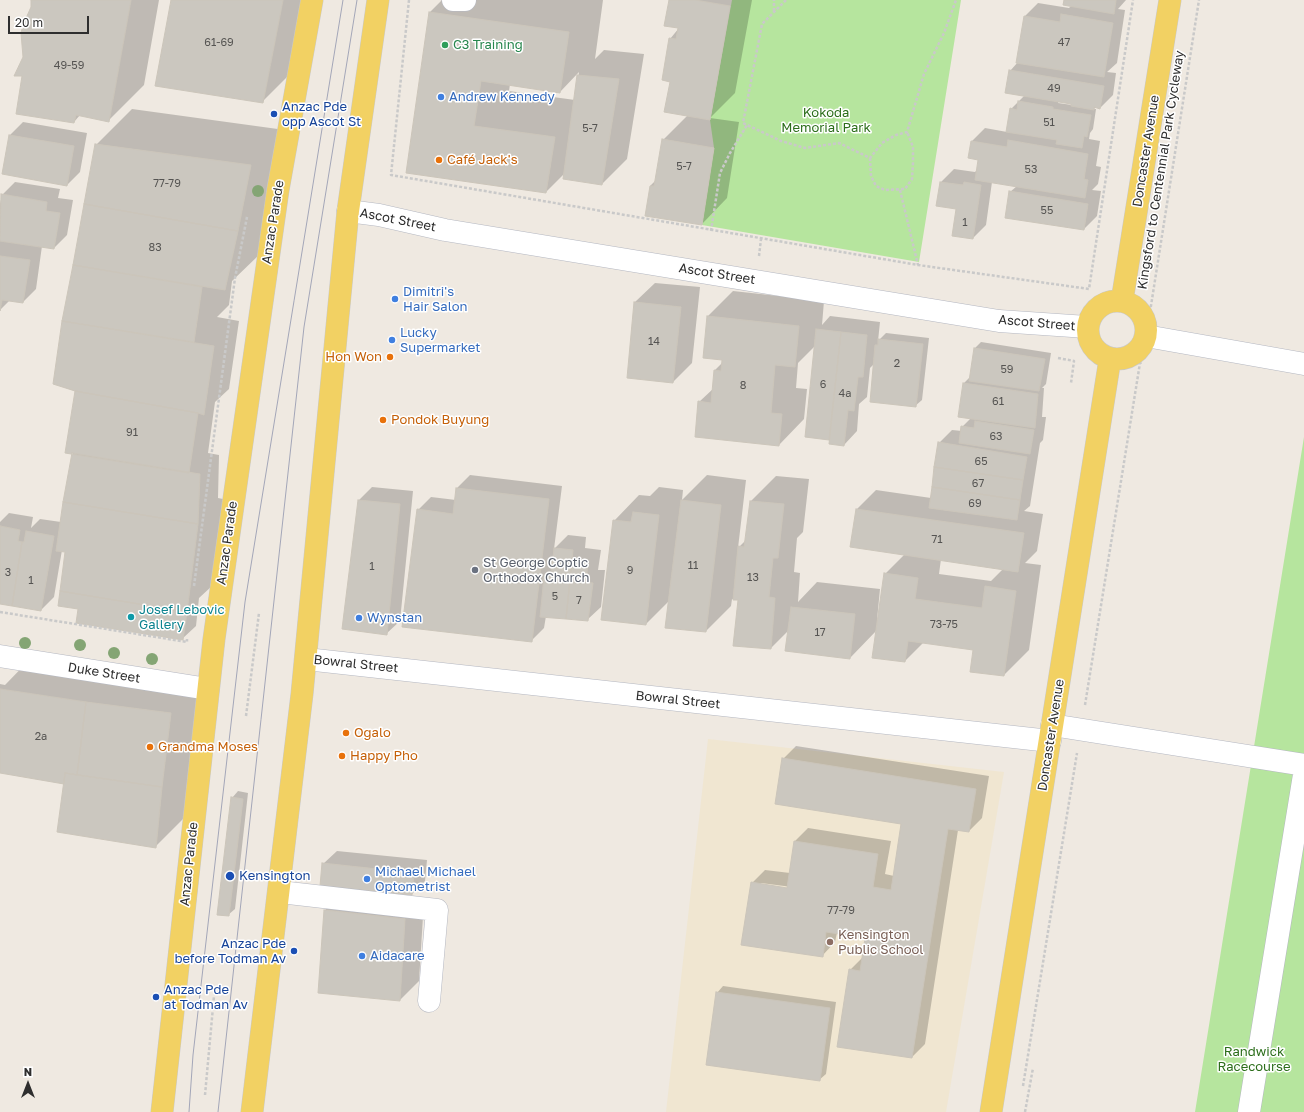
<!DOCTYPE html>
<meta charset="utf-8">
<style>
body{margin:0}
#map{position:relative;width:1304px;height:1112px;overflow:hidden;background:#efe9e1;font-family:"Golos Text",sans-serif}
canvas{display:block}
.north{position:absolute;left:8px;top:1064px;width:40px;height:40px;-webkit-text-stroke:3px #fff;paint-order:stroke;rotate:0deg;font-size:11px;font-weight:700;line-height:16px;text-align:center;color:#2e2e2e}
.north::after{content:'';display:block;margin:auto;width:14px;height:18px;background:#2e2e2e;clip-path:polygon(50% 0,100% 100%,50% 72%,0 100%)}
.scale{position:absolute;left:8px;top:16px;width:81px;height:18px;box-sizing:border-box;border:2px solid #2e2e2e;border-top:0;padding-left:5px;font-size:12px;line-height:14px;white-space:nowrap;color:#2e2e2e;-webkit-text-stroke:3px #fff;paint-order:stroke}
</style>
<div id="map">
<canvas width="1304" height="1112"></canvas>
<div class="north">N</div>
<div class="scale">20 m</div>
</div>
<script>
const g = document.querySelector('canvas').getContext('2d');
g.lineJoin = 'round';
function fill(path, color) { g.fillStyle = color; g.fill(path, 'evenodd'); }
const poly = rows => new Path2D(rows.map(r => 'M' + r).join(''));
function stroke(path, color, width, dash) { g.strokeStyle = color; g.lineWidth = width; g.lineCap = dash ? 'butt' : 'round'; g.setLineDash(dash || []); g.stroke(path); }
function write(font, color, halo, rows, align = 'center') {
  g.font = font + ' "Golos Text",sans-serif'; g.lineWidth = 3; g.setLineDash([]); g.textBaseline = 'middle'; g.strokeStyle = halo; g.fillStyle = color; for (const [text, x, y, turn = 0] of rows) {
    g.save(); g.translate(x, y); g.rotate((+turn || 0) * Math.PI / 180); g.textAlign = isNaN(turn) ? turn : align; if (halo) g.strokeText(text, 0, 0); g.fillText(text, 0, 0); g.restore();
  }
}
fill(poly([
 [708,739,1004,772,946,1112,666,1112]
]), '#f0e6d1');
fill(poly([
 [732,0,961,0,919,262,702,225,714,148,710,120],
 [1304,437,1304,1112,1195,1112]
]), '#b6e59e');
fill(poly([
 [32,0,159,0,144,85,108,121,80,115,74,122,24,75,24,57,32,7],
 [172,0,303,0,288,76,262,102],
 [442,0,603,0,595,59,604,50,644,54,627,159,602,184,564,174,546,192,407,172,430,12],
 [579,72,575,100,509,91,510,84,560,92],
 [670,0,752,0,735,93,710,118,739,122,727,198,702,224,650,186,656,180,663,140,688,115,670,39,679,28],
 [1065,0,1126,0,1118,9,1125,10,1117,63,1107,72,1116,73,1113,95,1100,108,1096,107,1094,109,1096,109,1093,129,1090,133,1089,139,1100,141,1096,166,1101,167,1098,184,1092,190,1101,191,1097,216,1084,229,1010,192,1017,186,992,182,986,225,973,238,957,208,938,205,941,182,954,169,975,172,977,170,979,159,972,141,985,128,1007,132,1011,109,1025,95,1010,71,1018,62,1025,16,1038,3,1069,8,1071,6],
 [1059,101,1072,103,1072,105,1058,103],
 [132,109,285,130,260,254,232,281,229,305,217,317,239,321,229,389,215,402,208,453,219,455,218,498,223,499,212,586,199,598,196,626,182,639,79,608,67,551,62,550,54,597,41,610,0,603,0,522,9,513,33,517,31,528,40,519,61,522,73,452,76,391,54,384,63,321,96,145],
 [23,122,87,133,80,172,67,185,3,173,10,135],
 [15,182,60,189,58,198,73,200,67,235,54,248,42,246,36,289,23,302,10,300,0,310,0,204,2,195],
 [655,283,700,287,692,363,673,382,628,377,635,302],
 [733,291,824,301,822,325,830,316,880,322,878,341,886,333,929,338,922,400,915,406,872,382,874,364,870,368,867,397,859,404,857,431,844,445,831,439,806,437,815,346,798,363,796,388,807,389,804,419,779,445,699,402,714,388,715,370,722,363,723,359,704,357,708,316],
 [981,342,1051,353,1046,384,1042,388,1044,388,1042,417,1046,417,1043,440,1040,443,1030,506,1024,511,1043,514,1037,551,1025,563,1041,565,1029,650,1004,675,974,649,924,642,905,661,877,630,850,658,789,630,771,648,740,599,732,599,731,606,706,631,670,600,646,624,614,521,639,495,650,496,659,487,683,490,682,500,707,475,746,480,738,548,746,540,751,501,776,476,809,479,803,532,797,538,794,572,800,573,798,602,817,582,880,589,877,620,879,620,885,574,905,554,857,509,876,490,931,498,939,443,952,430,962,431,962,427,971,418,964,383,970,377,975,348],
 [941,559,1004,568,991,581,939,574],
 [470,475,562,486,554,549,568,535,586,537,585,548,601,550,598,570,605,570,601,607,587,620,546,616,544,628,531,641,418,510,431,497,456,500,457,488],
 [372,487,413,491,400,621,386,634,359,500],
 [36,653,206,678,191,811,155,847,65,783,0,772,0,684,5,685],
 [796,746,989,776,982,818,969,831,958,830,925,1044,912,1057,850,970,863,957,866,937,837,933,835,942,822,956,752,883,765,870,790,873,795,841,808,828,891,841,885,874,894,876,903,823,783,759],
 [761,883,792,887,791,889,761,885],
 [238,791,248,793,235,909,228,915,232,798],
 [337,851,427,860,425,881,412,894,323,864],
 [345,891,424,900,419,981,400,1000,319,992,325,910],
 [723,986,836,1002,826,1074,819,1080,717,993]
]), '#0003');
const building = poly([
 [31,0,131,0,109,122,76,115,74,123,16,114,22,76,14,76,23,57,21,33,23,25,31,7,31,0],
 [171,0,283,0,263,103,155,86,171,0],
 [669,0,695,0,730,6,710,120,664,112,670,82,662,80,669,38,676,39,678,28,664,26,669,0],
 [1064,0,1116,0,1114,14,1063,5,1064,0],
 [429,12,569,32,560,93,481,81,474,126,555,137,546,193,406,173,429,12],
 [1061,14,1113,23,1104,77,1016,63,1024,16,1060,22,1061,14],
 [1009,70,1104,86,1100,109,1094,107,1094,110,1071,106,1071,104,1005,93,1009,70],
 [577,75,619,79,602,185,563,179,577,75],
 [1018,101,1053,107,1053,109,1091,115,1087,137,1084,136,1082,148,1056,144,1057,140,1006,132,1010,108,1017,110,1018,101],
 [9,135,74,146,67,186,2,174,9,135],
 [662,139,714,148,702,225,645,216,650,186,654,186,662,139],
 [1008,140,1088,154,1084,179,1088,180,1085,198,975,180,978,160,968,158,971,141,1007,147,1008,140],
 [95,144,251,165,238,231,84,204,95,144],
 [940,182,963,185,964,182,981,185,973,239,952,236,956,209,936,206,940,182],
 [1009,191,1088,204,1084,230,1005,218,1009,191],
 [1,194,47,202,46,211,60,213,54,249,0,241,1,194],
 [84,204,238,231,225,290,73,265,84,204],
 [0,256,30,260,23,303,2,300,0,311,0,256],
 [73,265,202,287,194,342,62,321,73,265],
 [634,302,681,307,673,383,627,378,634,302],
 [707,316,799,326,795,367,775,365,771,413,782,414,779,446,695,437,698,401,711,403,714,370,721,371,722,360,703,358,707,316],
 [62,321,214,346,204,415,198,413,75,391,53,384,62,321],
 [816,329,841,332,829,440,805,437,816,329],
 [841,332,867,335,863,377,858,377,854,411,848,410,844,446,829,444,841,332],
 [878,339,923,344,916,407,870,402,875,345,878,345,878,339],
 [974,348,1045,359,1039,391,969,381,974,348],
 [963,383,1038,394,1035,428,958,417,963,383],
 [75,391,198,413,189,473,65,453,75,391],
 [975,421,1034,430,1030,454,959,443,961,426,974,428,975,421],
 [938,442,1027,457,1023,480,934,467,938,442],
 [72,453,200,474,198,524,63,502,72,453],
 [934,467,1023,480,1020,500,932,487,934,467],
 [932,487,1020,500,1017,520,929,508,932,487],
 [456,488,549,499,532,642,402,627,417,509,453,514,456,488],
 [358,500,400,504,387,635,342,629,358,500],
 [681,500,721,505,706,632,665,628,681,500],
 [750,501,784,504,778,558,773,558,769,597,775,598,771,649,733,646,738,600,733,600,738,546,744,547,750,501],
 [63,502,198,524,187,612,60,591,65,552,56,551,63,502],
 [856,509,1024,533,1018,572,850,547,856,509],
 [633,512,659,515,646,625,601,620,613,520,631,522,633,512],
 [0,526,20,530,18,541,22,542,12,606,0,604,0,526],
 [26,531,54,536,41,611,12,606,22,542,24,542,26,531],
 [554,548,573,550,566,619,540,617,544,577,551,577,554,548],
 [572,561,588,563,586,582,593,583,588,621,566,619,572,561],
 [884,573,918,578,915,599,982,608,985,586,1016,591,1004,676,970,672,973,650,908,641,905,662,872,658,884,573],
 [60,591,187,612,183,640,76,623,78,609,58,606,60,591],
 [791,607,855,614,850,659,785,651,791,607],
 [0,689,86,702,77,775,65,773,64,784,0,773,0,689],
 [86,702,171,713,162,787,77,775,86,702],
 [782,758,976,789,969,832,948,829,912,1058,837,1047,849,969,860,971,865,938,826,932,823,957,741,945,751,882,787,888,794,841,878,854,873,887,891,890,901,824,775,804,782,758],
 [65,773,162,787,156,848,57,832,65,773],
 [231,797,243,799,229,916,217,915,231,797],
 [322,863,414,873,412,895,320,886,322,863],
 [324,910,405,919,400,1001,318,993,324,910],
 [716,992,830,1008,820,1081,706,1065,716,992]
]);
fill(building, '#cbc7bf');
stroke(building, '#cbc5ba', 1);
const minor = poly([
 [453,0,465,0],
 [348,211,379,215,445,230,999,321,1087,327],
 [1146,336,1304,364],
 [0,656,208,689],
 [306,659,1050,741],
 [1052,725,1304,765],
 [280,892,437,910,429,1001],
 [1249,1112,1304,775]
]);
const major = poly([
 '1088 330a29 29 0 1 1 58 0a29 29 0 1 1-58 0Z',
 [1122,301,1170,0],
 [162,1112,214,639,278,190,312,0],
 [252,1112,302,694,348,211,378,0],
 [991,1112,1110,359]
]);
stroke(minor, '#b4b7c1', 23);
stroke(major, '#c9c9c9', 23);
stroke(poly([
 [409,0,391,175,918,265,1089,289,1133,0],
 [786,0,762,24,743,123,781,141,805,148,839,143,870,158,882,143,896,135,907,132,924,74,944,33,956,0],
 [774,11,774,0],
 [870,158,871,176,876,186,885,190,905,189,912,179,913,163,913,147,907,132],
 [900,190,918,265],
 [711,231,720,173,730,153,747,125],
 [759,256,761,239],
 [1150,312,1199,0],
 [1058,358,1074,361,1071,383],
 [194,586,235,278,247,217],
 [0,612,187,642,187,639],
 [1085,705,1140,363,1143,362],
 [246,716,259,613],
 [1023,1086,1077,753],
 [205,1095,214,996],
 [1025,1112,1033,1068]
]), '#c9c9c9', 2.5, [3, 2]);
stroke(minor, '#fff', 22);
stroke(major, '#f2d163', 22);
stroke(poly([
 [189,1112,193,1055,245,602,343,0],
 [218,1112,304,327,357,0]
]), '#a3a6b8', 1);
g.fillStyle = '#84a574';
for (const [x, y] of [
 [258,191],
 [25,643],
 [80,645],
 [114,653],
 [152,659]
]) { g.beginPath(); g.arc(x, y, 6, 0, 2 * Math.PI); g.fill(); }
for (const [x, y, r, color] of [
 [445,45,4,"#2e9e5b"],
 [441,97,4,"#3f7fe0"],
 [274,114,4,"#1a4fb4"],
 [439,160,4,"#e8710a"],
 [395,299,4,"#3f7fe0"],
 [392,340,4,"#3f7fe0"],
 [390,357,4,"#e8710a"],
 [383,420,4,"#e8710a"],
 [475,570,4,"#6b7280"],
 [131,617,4,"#0f9aa8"],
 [359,618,4,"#3f7fe0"],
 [346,733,4,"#e8710a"],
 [150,747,4,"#e8710a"],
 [342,756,4,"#e8710a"],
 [230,876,5,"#1a4fb4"],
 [367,879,4,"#3f7fe0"],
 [830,942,4,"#8d6e63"],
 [294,951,4,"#1a4fb4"],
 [362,956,4,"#3f7fe0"],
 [156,997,4,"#1a4fb4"]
]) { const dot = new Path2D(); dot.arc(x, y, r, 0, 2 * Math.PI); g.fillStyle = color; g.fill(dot); stroke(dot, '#fff', 1.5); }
write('11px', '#555452', null, [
 ["61-69",219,43],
 ["47",1064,43],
 ["49-59",69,66],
 ["49",1054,89],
 ["51",1049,123],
 ["5-7",590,129],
 ["5-7",684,167],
 ["53",1031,170],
 ["77-79",167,184],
 ["55",1047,211],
 ["1",965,223],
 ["83",155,248],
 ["14",654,342],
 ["2",897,364],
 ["59",1007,370],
 ["6",823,385],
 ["8",743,386],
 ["4a",845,394],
 ["61",998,402],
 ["91",132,433],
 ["63",996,437],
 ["65",981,462],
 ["67",978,484],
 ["69",975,504],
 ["71",937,540],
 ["11",693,566],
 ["1",372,567],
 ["9",630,571],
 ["3",8,573],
 ["13",753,578],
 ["1",31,581],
 ["5",555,597],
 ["7",579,601],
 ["73-75",944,625],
 ["17",820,633],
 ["2a",41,737],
 ["77-79",841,911]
]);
write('13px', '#27864d', '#fff', [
 ["C3 Training",453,45]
], 'left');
write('13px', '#366cbe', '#fff', [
 ["Andrew Kennedy",449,97],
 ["Dimitri's",403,292],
 ["Hair Salon",403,307],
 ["Lucky",400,333],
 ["Supermarket",400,348],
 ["Wynstan",367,618],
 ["Michael Michael",375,872],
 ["Optometrist",375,887],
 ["Aidacare",370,956]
], 'left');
write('13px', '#164399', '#fff', [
 ["Anzac Pde",282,107],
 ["opp Ascot St",282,122],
 ["Kensington",239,876],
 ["Anzac Pde",286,944,"right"],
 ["before Todman Av",286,959,"right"],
 ["Anzac Pde",164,990],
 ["at Todman Av",164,1005]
], 'left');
write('13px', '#2c6e1b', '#fff', [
 ["Kokoda",826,113],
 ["Memorial Park",826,128],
 ["Randwick",1254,1052],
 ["Racecourse",1254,1067]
]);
write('13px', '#2e2e2e', '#fff', [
 ["Doncaster Avenue",1146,151,-81],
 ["Kingsford to Centennial Park Cycleway",1161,170,-81],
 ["Ascot Street",398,220,11],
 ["Anzac Parade",273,222,-81],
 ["Ascot Street",717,274,9],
 ["Ascot Street",1037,323,5],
 ["Anzac Parade",227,543,-82],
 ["Bowral Street",356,664,6],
 ["Duke Street",104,673,9],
 ["Bowral Street",678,700,6],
 ["Doncaster Avenue",1051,735,-81],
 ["Anzac Parade",189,864,-84]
]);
write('13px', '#c56008', '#fff', [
 ["Café Jack's",447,160],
 ["Hon Won",382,357,"right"],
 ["Pondok Buyung",391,420],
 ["Ogalo",354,733],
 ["Grandma Moses",158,747],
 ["Happy Pho",350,756]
], 'left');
write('13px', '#5b616d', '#fff', [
 ["St George Coptic",483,563],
 ["Orthodox Church",483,578]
], 'left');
write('13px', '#0d838f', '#fff', [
 ["Josef Lebovic",139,610],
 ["Gallery",139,625]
], 'left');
write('13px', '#785e54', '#fff', [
 ["Kensington",838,935],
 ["Public School",838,950]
], 'left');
</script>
